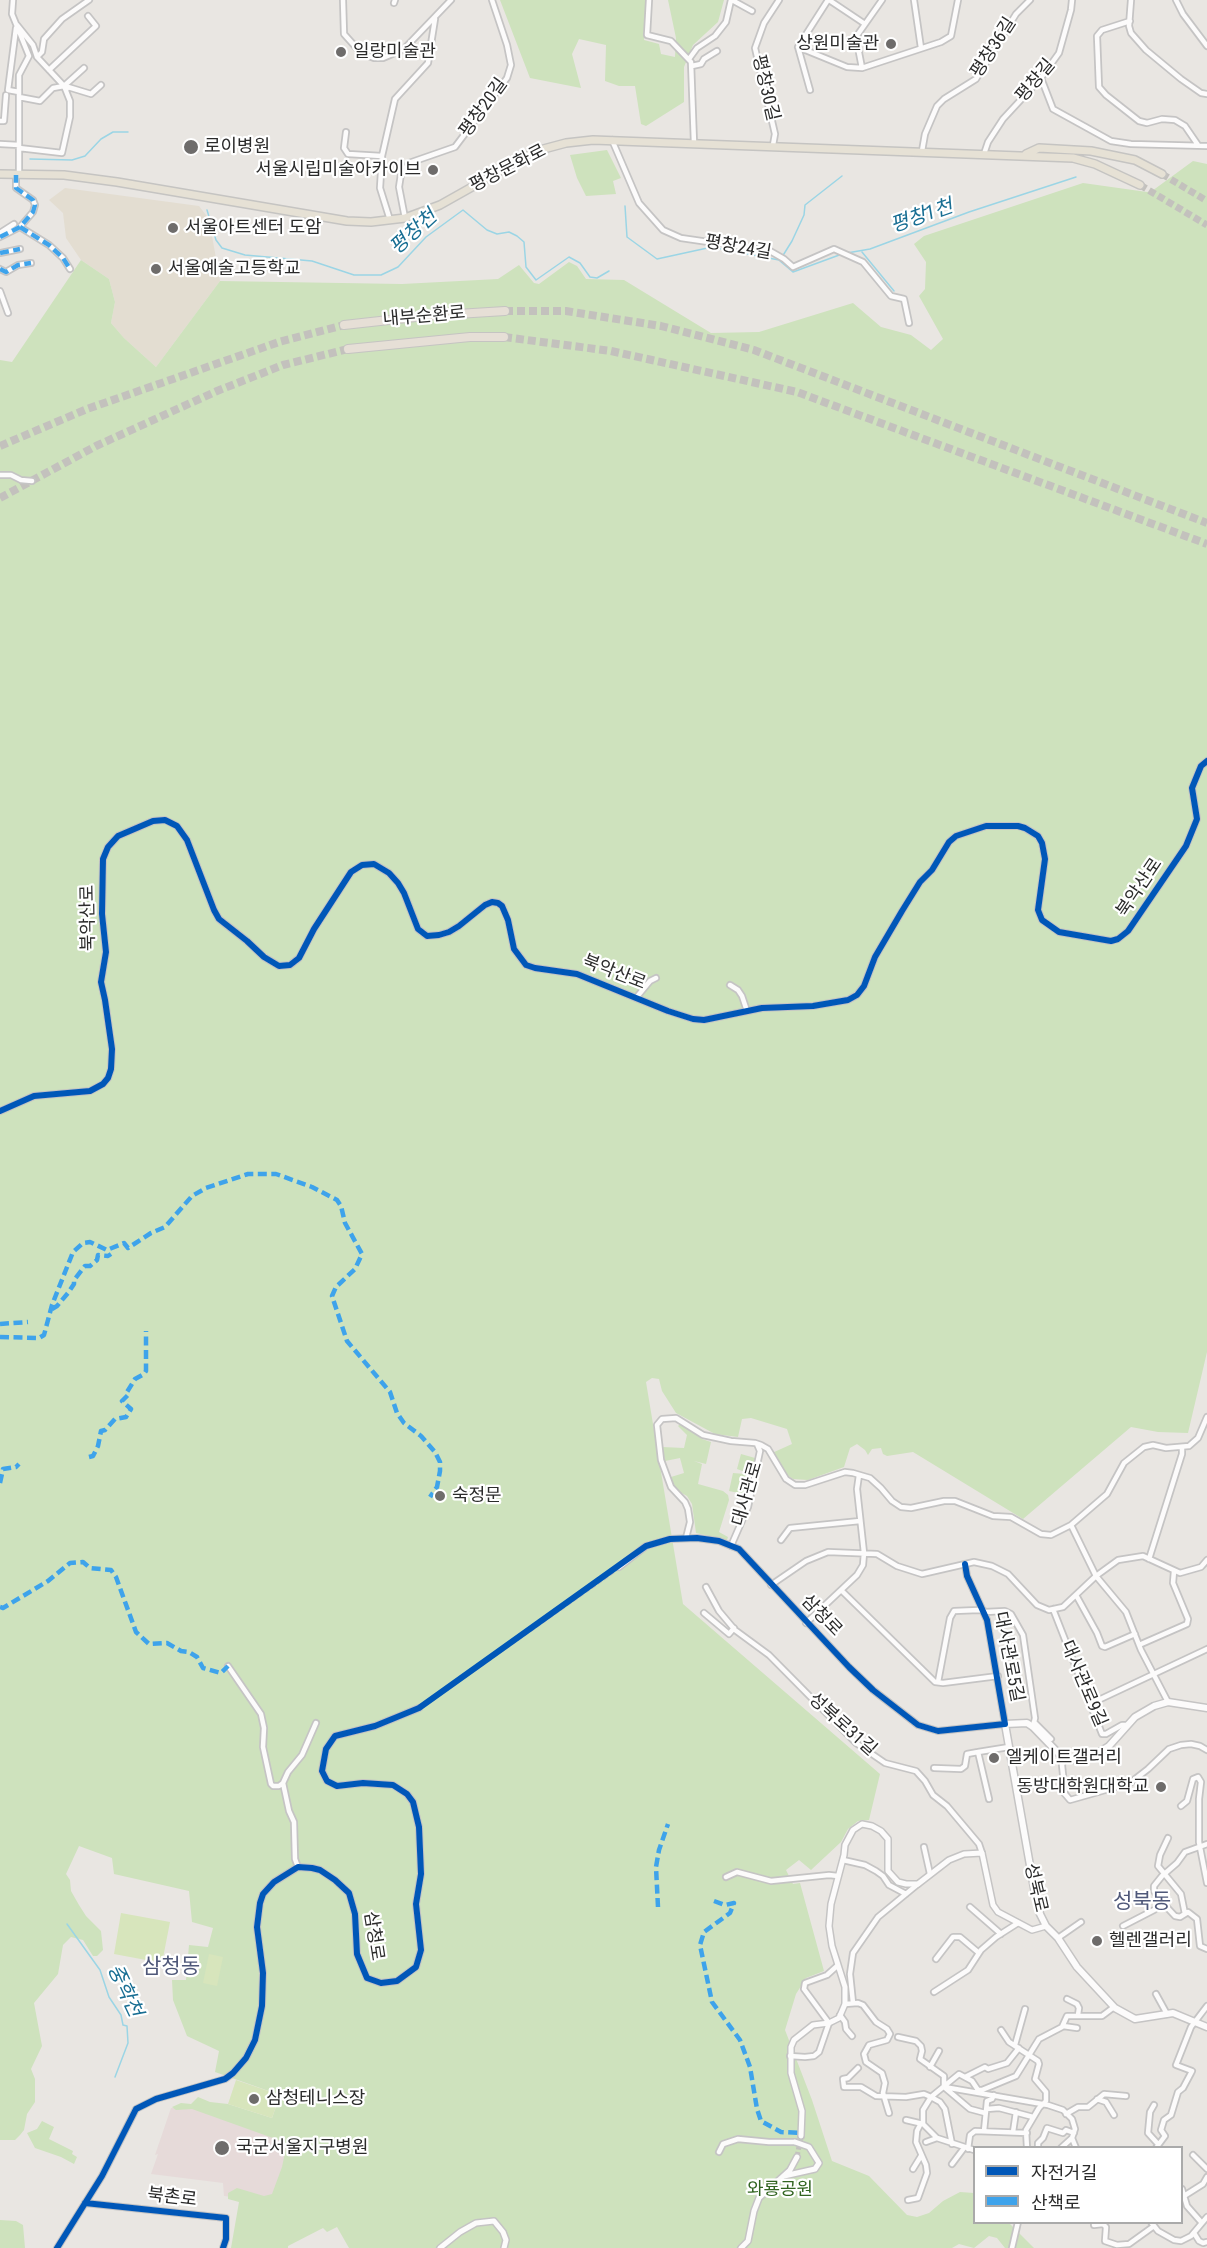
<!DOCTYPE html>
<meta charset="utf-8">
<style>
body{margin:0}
#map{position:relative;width:1207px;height:2248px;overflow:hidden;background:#e9e6e2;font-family:"Roboto Condensed","Noto Sans KR",sans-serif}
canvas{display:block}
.legend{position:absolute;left:973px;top:2146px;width:210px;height:78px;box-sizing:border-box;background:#fff;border:2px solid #aaa;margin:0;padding:8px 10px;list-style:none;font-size:18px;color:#2b2b2b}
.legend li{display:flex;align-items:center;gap:12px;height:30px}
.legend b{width:30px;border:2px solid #aaa}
</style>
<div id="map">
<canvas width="1207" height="2248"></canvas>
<ul class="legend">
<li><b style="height:8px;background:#0057b8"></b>자전거길</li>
<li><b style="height:8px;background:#3ea3eb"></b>산책로</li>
</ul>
</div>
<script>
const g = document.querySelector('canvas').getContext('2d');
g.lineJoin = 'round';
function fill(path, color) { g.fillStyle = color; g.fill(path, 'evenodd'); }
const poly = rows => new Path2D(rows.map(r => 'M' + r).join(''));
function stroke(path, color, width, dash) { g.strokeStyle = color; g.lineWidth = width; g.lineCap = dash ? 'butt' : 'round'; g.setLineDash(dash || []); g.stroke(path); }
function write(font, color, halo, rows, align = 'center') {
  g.font = font + ' "Roboto Condensed","Noto Sans KR",sans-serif'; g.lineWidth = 4.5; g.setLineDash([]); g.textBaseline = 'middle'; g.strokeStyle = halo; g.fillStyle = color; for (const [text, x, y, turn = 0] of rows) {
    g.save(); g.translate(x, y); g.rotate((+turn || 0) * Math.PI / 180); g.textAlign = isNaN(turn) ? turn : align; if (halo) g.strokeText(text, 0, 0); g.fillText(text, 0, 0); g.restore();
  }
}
fill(poly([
 [65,188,199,206,209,219,220,281,156,367,124,338,111,323,115,302,109,279,81,260,66,238,63,213,49,200]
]), '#e3ddd1');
fill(poly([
 [189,2105,289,2142,274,2202,224,2196,223,2183,151,2174,158,2154,155,2155,171,2108]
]), '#e6dad9');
fill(poly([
 [500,0,648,0,644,40,659,44,661,54,675,57,676,38,668,0,724,0,718,22,693,45,684,67,684,102,646,126,641,124,635,86,619,86,605,81,606,45,579,39,572,54,581,88,530,78],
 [607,150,621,178,613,181,616,194,586,196,577,178,570,155],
 [1193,161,1207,164,1207,1352,1188,1433,1158,1432,1131,1427,1023,1519,913,1452,887,1456,883,1454,881,1448,872,1449,868,1455,865,1450,857,1444,850,1448,844,1467,808,1480,793,1479,787,1475,772,1453,792,1444,787,1429,751,1418,742,1419,738,1437,715,1434,676,1413,662,1391,659,1379,652,1378,646,1382,683,1604,880,1774,869,1820,858,1821,848,1829,841,1842,811,1870,799,1860,786,1870,793,1884,800,1883,824,1971,806,1978,796,1994,785,2030,812,2100,832,2161,869,2176,907,2215,917,2217,929,2213,943,2201,960,2192,974,2193,974,2222,1009,2223,1034,2248,1005,2248,997,2238,989,2236,974,2248,959,2244,952,2248,349,2248,337,2227,327,2232,323,2228,288,2246,288,2248,231,2248,239,2202,228,2199,228,2193,237,2188,264,2196,272,2194,282,2167,286,2148,284,2142,192,2109,176,2110,172,2107,181,2103,191,2104,198,2097,210,2102,228,2104,272,2118,280,2095,215,2072,219,2051,187,2036,173,2000,172,1980,186,1980,189,1945,208,1947,213,1928,192,1922,189,1891,114,1874,112,1858,79,1846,66,1874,70,1880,71,1891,79,1905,86,1916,101,1931,103,1950,97,1956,93,1956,83,1940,71,1937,63,1945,58,1974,34,2003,42,2046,31,2069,35,2079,35,2102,27,2114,24,2130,20,2135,15,2140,0,2140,0,360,12,362,81,260,109,279,115,302,111,323,124,338,156,367,220,281,402,284,498,279,519,265,534,283,539,284,569,262,577,266,586,279,624,280,711,333,759,332,853,303,881,327,911,335,931,350,943,339,919,296,925,289,926,262,914,244,924,236,1083,183,1147,192,1152,191],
 [681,1423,702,1439,711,1442,706,1464,694,1461,702,1464,698,1484,723,1491,728,1495,729,1500,719,1532,728,1537,727,1540,696,1533,692,1504,687,1496,678,1491,669,1481,671,1477,684,1473,680,1458,665,1461,662,1447,684,1448,687,1435,678,1426],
 [741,1454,755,1458,751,1477,748,1477,744,1494,729,1491,733,1473,745,1474,748,1473,737,1469],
 [42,2121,54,2127,49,2139,73,2151,72,2154,77,2157,74,2164,61,2157,35,2148,27,2133,37,2129],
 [0,2220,16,2221,23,2225,25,2248,0,2248]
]), '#cee2bd');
fill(poly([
 [121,1913,170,1922,162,1963,114,1954],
 [209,1954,223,1957,217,1986,203,1983],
 [236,2080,280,2095,272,2118,228,2104]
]), '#d7e5bc');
stroke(poly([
 [30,159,72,160,85,156,101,139,113,132,128,132],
 [625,206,627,237,657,259,712,247,779,260],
 [207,210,216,240,222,248,245,255,312,261,354,275,381,275,398,267,426,237,463,210,487,230,497,234,509,232,517,236,524,242,526,267,536,280,569,257,580,263,590,277,597,278,609,271],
 [862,252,894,291],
 [847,253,870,249,969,212,1076,177],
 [782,257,792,241,804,215,805,205,842,176],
 [780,261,793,272,842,254],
 [67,1924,100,1970,109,1997,121,2015,123,2025,127,2026,128,2043,115,2077]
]), '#9bd5e5', 1.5);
stroke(poly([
 [419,1708,619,1567],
 [797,2157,801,2136]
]), '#c3c1bd', 5, [5, 2.5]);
stroke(poly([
 [1162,174,1207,201],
 [1140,185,1207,225]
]), '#c3c1bd', 7, [7, 3.5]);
stroke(poly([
 [505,311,566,311,661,326,754,350,1207,523],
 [504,337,611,351,797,392,1207,544],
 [0,446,87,409,279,342,344,325],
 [0,498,96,446,217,391,283,365,348,349]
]), '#c3c1bd', 8, [8, 4]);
const minor = poly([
 [13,0,12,14,29,56,19,75,19,175],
 [343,0,344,34,361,53,374,58,383,58,404,49,451,0],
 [649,0,647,35,671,41,691,62,694,143],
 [732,0,752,11],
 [829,0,865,24],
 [914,0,921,48],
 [1131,0,1129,26,1131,33,1146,50,1181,79,1201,93,1207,94],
 [1176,0,1183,14,1207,46],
 [394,3,395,0],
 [1130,21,1102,30,1097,36,1099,87,1106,95,1139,121,1147,123,1162,119,1175,120,1185,126,1198,145],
 [17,25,33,45,37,57,64,86,70,101,70,117,62,153,19,148],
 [16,28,8,90,19,92],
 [798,47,847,67,862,68,941,42,951,36,958,0],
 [37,57,42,52,44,39,62,19,89,0],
 [689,59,697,48,715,36,726,22,731,0],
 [692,66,701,64,704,59,717,51],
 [862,68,856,37,882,0],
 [49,70,96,26,88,16],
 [1041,78,1053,109,1111,141,1131,144,1207,146],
 [66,90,68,87,91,94,101,85],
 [810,90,798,47,828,0],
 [19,97,40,101,53,88,64,86,84,68],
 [0,121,4,121,6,95],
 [346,132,344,148,348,154,382,156,395,99,428,63,435,19],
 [612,140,639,203,663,230,681,238,770,251,784,259,793,267,834,249,863,262,891,296,904,299,909,323],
 [0,144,19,145],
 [773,145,775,134,755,48,764,23,779,0],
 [922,151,925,134,937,106,944,99,976,79,1016,14,1030,0],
 [984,154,988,142,1003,119,1041,78,1059,53,1071,10,1072,0],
 [382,156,380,188,390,220],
 [405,218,399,187,401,174,409,163,455,147,507,78,511,65,507,45,492,0],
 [20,227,49,245,63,258,70,269],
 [0,233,14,224],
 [0,237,20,227,33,212,35,205,33,200,16,188,16,175],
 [0,253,20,249],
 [0,269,6,272,18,265,31,263],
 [0,291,8,313],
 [0,475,11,475,21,480,32,481],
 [730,985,738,990,742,996,747,1011],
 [636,998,650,981,656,978],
 [1071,1525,1096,1576,1126,1612,1141,1650,1168,1702],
 [686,1538,690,1522,688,1509,685,1502,671,1487,661,1460,657,1425,662,1419,676,1418,703,1435,731,1441,755,1443,761,1445,768,1449,786,1479,795,1485,805,1485,845,1472,853,1473,870,1478,881,1488,892,1501,901,1507,911,1508,944,1501,955,1501,993,1516,1011,1517,1041,1534,1051,1535,1071,1525,1107,1494,1124,1463,1144,1447,1153,1445,1166,1448,1189,1446,1198,1438,1207,1417],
 [781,1540,790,1528,860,1521],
 [731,1546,748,1507,760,1451,757,1444],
 [1149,1559,1182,1454,1182,1447],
 [965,1564,967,1576,987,1620,1005,1724],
 [771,1585,806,1561,828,1552,877,1554,897,1566,922,1574,974,1562,992,1566,1008,1574,1037,1605,1049,1610,1063,1607,1096,1576,1118,1560,1143,1556,1180,1573,1201,1567,1207,1560],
 [706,1587,719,1611,735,1630,769,1655,856,1743,885,1763,916,1771,925,1781,933,1795,947,1806,979,1844,982,1853],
 [841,1590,935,1682,943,1683,998,1676],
 [1076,1595,1097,1633,1102,1646,1105,1647,1135,1634],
 [1053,1609,1102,1734,1106,1734,1122,1725,1127,1725],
 [985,1612,1005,1611,1011,1614,1023,1635,1035,1718,1033,1727],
 [704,1613,729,1634,734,1628],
 [806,1623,857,1575,863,1565,864,1553,857,1489,859,1475],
 [1139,1645,1187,1624,1188,1619,1173,1583,1174,1571],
 [228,1666,261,1714,264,1728,263,1747,271,1784,273,1786,279,1786,283,1783],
 [938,1682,950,1618,954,1611,979,1610,984,1611],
 [1090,1704,1207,1649],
 [1034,1722,1051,1739],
 [1064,1759,1062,1765,1065,1794,1070,1800,1130,1783,1148,1769,1169,1749,1181,1745,1191,1744,1200,1746,1207,1750],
 [934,1768,961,1769,965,1766,967,1754,978,1752],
 [989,1799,978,1752,1009,1747],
 [1181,1806,1187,1801,1193,1779,1198,1777,1201,1782,1199,1799,1199,1842,1207,1883],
 [1168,1838,1160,1855,1158,1866,1181,1894,1185,1914],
 [1207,1844,1185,1852,1177,1863,1162,1876,1154,1886,1154,1891,1160,1900,1175,1916,1180,1917,1188,1912,1197,1919,1200,1946,1207,1949],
 [924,1847,930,1874],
 [843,1860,865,1865,876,1871,883,1876,889,1885,906,1894],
 [298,1867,295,1859,294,1822,289,1811,283,1783,288,1772,302,1755,316,1723],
 [726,1877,737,1872,771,1881,829,1875,838,1876],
 [970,1907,1001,1934],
 [1123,1926,1154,1910,1162,1903],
 [1058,1938,1081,1922],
 [936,1959,953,1937,960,1937,979,1953],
 [934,1992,968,1970,981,1950,996,1937,1018,1923],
 [1156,1994,1167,2014],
 [1067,1999,1077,2004,1079,2008,1078,2015],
 [853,2003,850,1974,853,1953,878,1917,918,1884],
 [845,2004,858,2003,863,2005,876,2022,887,2029,890,2034,887,2040,869,2045,864,2054,866,2062,882,2073,885,2083,883,2093,889,2113],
 [840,2015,845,2022,846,2029,852,2036],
 [1063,2026,1077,2028],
 [1001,2030,1009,2042,1038,2061,1039,2064,1035,2079,1046,2092,1046,2101,1039,2108,1026,2130,1027,2148],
 [898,2037,916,2041,921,2046,922,2051,920,2059,944,2076,944,2087],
 [1015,2045,1025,2009],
 [790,2056,805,2057,814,2056,819,2052,829,2023,804,1989,805,1983,827,1975,837,1966],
 [930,2067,939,2051],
 [858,2068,848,2078,843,2079,844,2087,861,2087,876,2096,906,2097,924,2094,931,2097,940,2102,945,2109,952,2144],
 [965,2077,985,2067,988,2069,1007,2063,1019,2048],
 [944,2087,1048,2105,1063,2110,1072,2119,1075,2129,1072,2138,1061,2148],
 [944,2087,970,2109,985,2113],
 [1097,2099,1106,2102,1114,2115],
 [1154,2105,1150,2112,1148,2133,1158,2144],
 [987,2109,999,2108,1033,2117],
 [1066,2114,1078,2107,1088,2107,1104,2094,1126,2096],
 [906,2120,923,2124],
 [984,2131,987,2101,992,2099,994,2095],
 [1013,2132,1016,2112],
 [1072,2138,1076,2148],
 [926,2142,937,2138],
 [1038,2148,1038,2143,1043,2138,1047,2128,1063,2133,1066,2130,1074,2133],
 [1156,2148,1165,2136,1161,2130,1164,2120,1171,2115,1178,2092,1183,2088,1191,2073,1192,2071,1176,2065,1191,2027,1207,2006],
 [968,2149,970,2135,975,2131,1027,2133],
 [974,2150,937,2138,923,2124,923,2110,931,2097,959,2074,972,2081,978,2090,982,2090,1016,2076,1039,2039,1062,2027,1067,2016,1102,2016,1114,2007],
 [719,2152,723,2144,738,2139,769,2142,795,2142],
 [1193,2155,1207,2169],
 [952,2164,964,2148],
 [913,2169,921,2156],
 [1182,2189,1187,2206,1202,2223],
 [1184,2196,1203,2184,1207,2177],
 [908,2200,918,2198,927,2173,926,2165,916,2142,917,2131,920,2125],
 [1151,2222,1158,2231,1174,2240,1181,2241,1191,2236,1207,2217],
 [1094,2225,1103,2224,1106,2227,1105,2241,1117,2245,1129,2244,1154,2226],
 [1194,2233,1199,2241,1203,2243,1207,2242],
 [1012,2248,1018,2222]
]);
const tertiary = poly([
 [0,1111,34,1096,90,1091,103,1084,108,1078,111,1069,112,1049,105,1000,101,982,106,952,102,914,103,859,108,847,118,836,153,821,165,820,177,826,187,840,214,910,219,919,247,941,264,957,279,966,290,965,299,958,314,929,351,872,362,865,374,864,389,873,398,883,404,893,418,929,427,936,439,935,449,932,459,926,485,905,492,902,498,903,502,906,508,920,514,949,526,965,535,968,577,974,668,1011,693,1019,704,1020,762,1008,813,1006,848,1000,857,995,864,986,875,957,902,911,920,882,932,870,949,842,956,836,986,826,1018,826,1025,828,1038,836,1042,843,1045,859,1038,910,1042,920,1059,932,1111,941,1118,939,1128,931,1186,846,1197,819,1192,788,1201,766,1207,761],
 [619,1567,646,1546,670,1539,697,1538,719,1541,739,1549,849,1667,873,1690,918,1725,938,1731,1005,1724],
 [801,2136,802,2111,791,2073,791,2047,794,2040,813,2025,829,2023,839,2018,845,2004,845,1987,832,1946,829,1926,831,1904,844,1855,845,1845,853,1830,862,1824,872,1826,881,1831,888,1839,888,1871,898,1882,906,1884,918,1884,949,1860,964,1854,982,1853,993,1905,998,1912,1032,1930,1046,1926],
 [784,2176,815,2169,819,2163,809,2147,795,2142],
 [85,2203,226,2218,226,2239,223,2248],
 [57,2248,102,2176,136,2109,156,2099,225,2079,233,2073,246,2058,255,2040,262,2006,263,1973,257,1927,260,1903,263,1894,274,1882,298,1867,312,1868,320,1870,335,1880,349,1893,355,1914,357,1954,367,1978,381,1983,397,1981,416,1967,421,1950,416,1904,421,1874,419,1827,413,1802,407,1794,393,1785,363,1783,337,1786,327,1781,322,1771,326,1749,335,1736,375,1726,419,1708],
 [440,2248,460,2232,476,2223,494,2221,503,2232,506,2240,504,2248],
 [741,2248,748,2241,754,2211,759,2198,790,2170,797,2157]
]);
const secondary = poly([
 [1207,1708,1168,1702,1154,1706,1135,1717,1109,1746,1093,1756,1077,1760,1064,1759,1033,1727,1027,1723,1005,1724,1034,1888,1040,1914,1046,1926,1058,1938,1077,1967,1115,2008,1135,2019,1173,2013,1207,2027]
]);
const primary = poly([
 [1026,154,1039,148,1091,151,1135,160,1162,174],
 [0,174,64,175,117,182,347,221,371,222,405,218,440,205,536,151,566,143,593,140,1073,158,1095,164,1140,185]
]);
const trunk = poly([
 [344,325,425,316,505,311],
 [348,349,470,337,504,337]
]);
stroke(minor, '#c5c4c4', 8);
stroke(tertiary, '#c5c4c4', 8);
stroke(secondary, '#c5c4c4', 9);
stroke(primary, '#c5c4c2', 10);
stroke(trunk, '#c5c4c2', 10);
stroke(minor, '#fcfbfb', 4.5);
stroke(tertiary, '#fcfbfb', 5);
stroke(secondary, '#fcfbfb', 6);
stroke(primary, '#e6e1d5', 7);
stroke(trunk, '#e6dfd6', 8);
stroke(poly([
 [20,227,49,245,63,258,70,269],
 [0,237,20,227,33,212,35,205,33,200,16,188,16,175],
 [0,253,20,249],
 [0,269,6,272,18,265,31,263],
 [52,1309,57,1306,68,1293,74,1284,74,1280,85,1266,90,1266,97,1260,98,1255,108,1256,111,1254],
 [0,1324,28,1322],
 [0,1337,39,1338,44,1335,52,1305,73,1252,83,1243,90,1242,107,1250,124,1243,128,1248,151,1233,165,1227,192,1196,206,1188,248,1174,276,1174,312,1187,337,1200,341,1206,345,1223,362,1254,355,1269,336,1287,332,1296,347,1341,390,1392,397,1413,404,1423,421,1436,435,1452,440,1462,440,1471,437,1487,430,1497],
 [89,1457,93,1456,98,1446,101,1431,105,1430,115,1419,126,1417,131,1409,122,1401,128,1395,127,1392,135,1379,144,1374,146,1371,146,1331],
 [0,1483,3,1469,16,1467,19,1464],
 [0,1607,3,1608,48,1581,70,1563,83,1562,90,1568,111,1570,116,1577,136,1632,149,1644,167,1643,181,1651,189,1652,197,1657,203,1668,221,1673,228,1666],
 [714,1901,725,1905,734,1903,730,1913,704,1932,700,1945,712,2002,740,2040,750,2067,757,2109,761,2121,781,2132,801,2133],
 [658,1907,656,1867,659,1850,668,1824]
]), '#3ea3eb', 4.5, [9, 4.5]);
stroke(poly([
 [0,1111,34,1096,90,1091,103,1084,108,1078,111,1069,112,1049,105,1000,101,982,106,952,102,914,103,859,108,847,118,836,153,821,165,820,177,826,187,840,214,910,219,919,247,941,264,957,279,966,290,965,299,958,314,929,351,872,362,865,374,864,389,873,398,883,404,893,418,929,427,936,439,935,449,932,459,926,485,905,492,902,498,903,502,906,508,920,514,949,526,965,535,968,577,974,668,1011,693,1019,704,1020,762,1008,813,1006,848,1000,857,995,864,986,875,957,902,911,920,882,932,870,949,842,956,836,986,826,1018,826,1025,828,1038,836,1042,843,1045,859,1038,910,1042,920,1059,932,1111,941,1118,939,1128,931,1186,846,1197,819,1192,788,1201,766,1207,761],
 [85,2203,226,2218,226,2239,223,2248],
 [57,2248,102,2176,136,2109,156,2099,225,2079,233,2073,246,2058,255,2040,262,2006,263,1973,257,1927,260,1903,263,1894,274,1882,298,1867,312,1868,320,1870,335,1880,349,1893,355,1914,357,1954,367,1978,381,1983,397,1981,416,1967,421,1950,416,1904,421,1874,419,1827,413,1802,407,1794,393,1785,363,1783,337,1786,327,1781,322,1771,326,1749,335,1736,375,1726,419,1708,646,1546,670,1539,697,1538,719,1541,739,1549,849,1667,873,1690,918,1725,938,1731,1005,1724,987,1620,967,1576,965,1564]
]), '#0057b8', 6);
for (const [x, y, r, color] of [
 [891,44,6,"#6e6c6b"],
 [341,52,6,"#6e6c6b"],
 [191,147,8,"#6e6c6b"],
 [433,170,6,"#6e6c6b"],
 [173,228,6,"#6e6c6b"],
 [156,269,6,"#6e6c6b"],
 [440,1496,6,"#6e6c6b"],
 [994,1758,6,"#6e6c6b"],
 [1161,1787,6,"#6e6c6b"],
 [1097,1941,6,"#6e6c6b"],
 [254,2099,6,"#6e6c6b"],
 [222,2148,8,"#6e6c6b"]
]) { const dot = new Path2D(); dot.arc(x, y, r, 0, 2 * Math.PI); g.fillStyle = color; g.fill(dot); stroke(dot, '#fff', 2); }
write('18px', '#2b2b2b', '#fff', [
 ["상원미술관",879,44,"right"],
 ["일랑미술관",353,52],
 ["로이병원",204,147],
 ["서울시립미술아카이브",421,170,"right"],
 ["서울아트센터 도암",185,228],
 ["서울예술고등학교",168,269],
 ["숙정문",452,1496],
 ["엘케이트갤러리",1006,1758],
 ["동방대학원대학교",1149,1787,"right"],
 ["헬렌갤러리",1109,1941],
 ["삼청테니스장",266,2099],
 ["국군서울지구병원",236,2148]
], 'left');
write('18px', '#2b2b2b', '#fff', [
 ["평창36길",994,48,-57],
 ["평창길",1036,81,-50],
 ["평창30길",765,88,77],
 ["평창20길",484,108,-54],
 ["평창문화로",508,169,-27],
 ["평창24길",738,248,10],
 ["내부순환로",424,317,-5],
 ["북악산로",1140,888,-56],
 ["북악산로",89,918,-91],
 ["북악산로",614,973,21],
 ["대사관로",748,1494,-74],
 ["삼청로",821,1616,46],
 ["대사관로5길",1008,1657,79],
 ["대사관로9길",1083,1684,67],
 ["성북로31길",842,1725,42],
 ["성북로",1035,1888,77],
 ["삼청로",373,1936,81],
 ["북촌로",172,2198,7]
]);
write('18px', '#316420', '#fff', [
 ["와룡공원",780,2190]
]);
write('italic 20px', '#186e93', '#fff', [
 ["평창1천",922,217,-19],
 ["평창천",414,233,-42],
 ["중학천",124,1991,65]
]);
write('21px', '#4f5879', '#fff', [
 ["성북동",1142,1903],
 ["삼청동",171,1968]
]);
</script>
